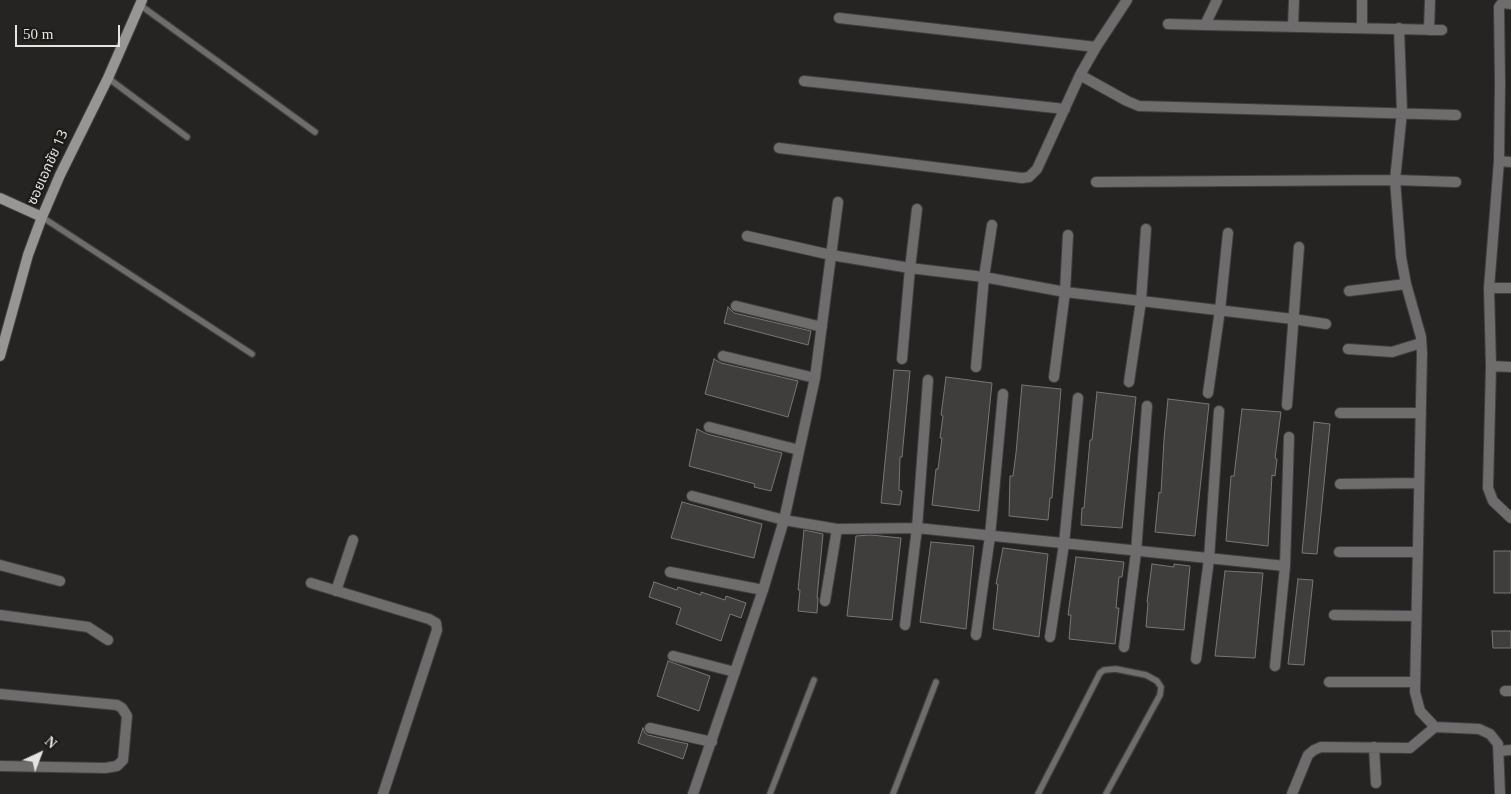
<!DOCTYPE html>
<meta charset="utf-8">
<style>
body{margin:0}
#map{position:relative;width:1511px;height:794px;overflow:hidden;background:#262422;font-family:Georgia,serif}
canvas{display:block}
.north{position:absolute;left:15px;top:729px;width:50px;height:50px;-webkit-text-stroke:4px #1c1b18;paint-order:stroke;rotate:43deg;font-size:14px;font-weight:700;line-height:20px;text-align:center;color:#e5e4e3}
.north::after{content:'';display:block;margin:auto;width:18px;height:22px;background:#e5e4e3;clip-path:polygon(50% 0,100% 100%,50% 72%,0 100%)}
.scale{position:absolute;left:15px;top:25px;width:105px;height:22px;box-sizing:border-box;border:2px solid #e5e4e3;border-top:0;padding-left:6px;font-size:15px;line-height:18px;white-space:nowrap;color:#e5e4e3;-webkit-text-stroke:4px #1c1b18;paint-order:stroke}
</style>
<div id="map">
<canvas width="1511" height="794"></canvas>
<div class="north">N</div>
<div class="scale">50 m</div>
</div>
<script>
const g = document.querySelector('canvas').getContext('2d');
g.lineJoin = 'round';
function fill(path, color) { g.fillStyle = color; g.fill(path, 'evenodd'); }
const poly = rows => new Path2D(rows.map(r => 'M' + r).join(''));
function stroke(path, color, width, dash) { g.strokeStyle = color; g.lineWidth = width; g.lineCap = dash ? 'butt' : 'round'; g.setLineDash(dash || []); g.stroke(path); }
function write(font, color, halo, rows, align = 'center') {
  g.font = font + ' Georgia,"Noto Sans Thai",serif'; g.lineWidth = 5; g.setLineDash([]); g.textBaseline = 'middle'; g.strokeStyle = halo; g.fillStyle = color; for (const [text, x, y, turn = 0] of rows) {
    g.save(); g.translate(x, y); g.rotate((+turn || 0) * Math.PI / 180); g.textAlign = isNaN(turn) ? turn : align; if (halo) g.strokeText(text, 0, 0); g.fillText(text, 0, 0); g.restore();
  }
}
const building = poly([
 [728,307,734,313,811,331,808,345,724,323,728,307],
 [714,359,721,363,798,381,788,417,705,394,714,359],
 [894,370,910,371,902,457,900,457,899,490,902,491,900,505,881,503,894,370],
 [946,377,992,383,979,511,932,505,936,469,938,469,942,438,940,438,943,416,941,415,946,377],
 [1022,385,1061,389,1052,498,1050,498,1048,520,1009,516,1010,476,1013,476,1016,453,1022,385],
 [1097,392,1136,397,1122,528,1081,525,1082,508,1084,508,1090,440,1092,440,1097,392],
 [1168,399,1209,404,1195,536,1155,532,1159,492,1161,493,1164,439,1168,399],
 [1242,409,1281,412,1275,458,1277,459,1275,476,1272,475,1268,546,1226,541,1231,476,1234,476,1242,409],
 [1314,422,1330,424,1317,554,1302,553,1314,422],
 [697,429,707,434,782,453,771,491,754,487,755,484,689,466,697,429],
 [682,502,762,524,754,558,671,538,682,502],
 [804,530,823,534,817,598,818,598,817,613,798,611,800,590,798,590,804,530],
 [871,535,901,538,892,620,847,616,856,536,871,535],
 [931,542,974,546,966,629,920,622,931,542],
 [1003,548,1048,554,1039,637,993,629,998,584,996,584,1003,548],
 [1494,551,1511,551,1511,593,1494,593,1494,551],
 [1076,557,1124,562,1122,577,1119,577,1116,608,1119,608,1115,644,1069,639,1071,615,1068,615,1076,557],
 [1152,564,1174,567,1174,564,1190,566,1184,630,1146,627,1148,603,1147,602,1152,564],
 [1225,571,1263,573,1255,658,1215,656,1225,571],
 [1298,579,1313,580,1304,665,1288,664,1298,579],
 [654,582,677,590,678,587,701,595,701,592,725,600,726,596,746,603,741,618,730,614,721,641,676,624,681,608,649,597,654,582],
 [1492,631,1511,631,1511,648,1493,648,1492,631],
 [668,661,710,676,699,711,657,696,668,661],
 [643,728,645,733,648,735,688,744,683,759,638,743,643,728]
]);
fill(building, '#403e3c');
stroke(building, '#797674', 1);
const lane = poly([
 [140,5,315,132],
 [108,78,187,137],
 [42,217,252,354],
 [770,794,814,680],
 [893,794,936,682],
 [1038,794,1100,673,1104,670,1116,669,1146,675,1157,681,1161,687,1160,695,1106,794]
]);
const street = poly([
 [1217,0,1205,25,1442,30],
 [1511,4,1502,3,1499,7,1500,83,1499,161,1489,288,1491,366,1488,488,1493,501,1511,518],
 [839,18,1096,47],
 [1168,24,1205,25],
 [1293,27,1294,0],
 [1362,27,1362,0],
 [1399,28,1402,112,1395,180,1401,257,1406,284,1421,337,1422,353,1415,692,1420,711,1435,727,1479,729,1490,734,1498,744,1500,794],
 [1429,30,1430,0],
 [1080,75,1127,101,1139,106,1456,115],
 [804,81,1065,109],
 [779,148,1022,178,1029,177,1037,169,1080,75,1096,47,1127,0],
 [1499,161,1511,162],
 [1096,182,1395,180,1456,182],
 [747,236,831,255,910,268,984,277,1065,292,1293,319,1326,324],
 [1489,288,1511,288],
 [1349,291,1406,284],
 [736,306,822,327],
 [1348,349,1392,352,1421,343],
 [723,356,815,378],
 [902,359,910,268,917,209],
 [1491,366,1511,367],
 [976,367,984,277,992,225],
 [1054,377,1065,292,1068,235],
 [1129,382,1141,301,1146,229],
 [1208,393,1220,310,1228,233],
 [1287,405,1299,247],
 [1340,413,1421,413],
 [709,427,799,450],
 [1340,484,1419,483],
 [692,496,784,520,837,529,917,528,1285,566],
 [1339,552,1418,552],
 [0,565,60,581],
 [670,572,763,590],
 [311,583,429,619,436,623,437,630,383,794],
 [336,591,353,540],
 [825,601,837,529],
 [0,615,88,627,108,640],
 [1334,615,1416,616],
 [905,625,917,528,928,380],
 [976,635,990,536,1003,394],
 [1050,637,1064,544,1078,398],
 [1124,647,1136,552,1147,406],
 [673,656,735,672],
 [1196,659,1209,559,1219,411],
 [1275,666,1285,566,1289,437],
 [1329,682,1415,682],
 [1505,691,1511,691],
 [0,694,117,705,122,708,127,716,123,760,117,766,105,768,0,766],
 [650,728,712,742],
 [1374,747,1376,783],
 [1499,751,1511,750],
 [693,794,763,590,784,520,815,378,838,202],
 [1292,794,1308,755,1314,750,1321,747,1410,748,1435,727]
]);
const secondary = poly([
 [0,198,42,217],
 [0,356,28,255,42,217,60,175,108,78,142,0]
]);
stroke(lane, '#413f3d', 8);
stroke(street, '#413f3d', 12);
stroke(secondary, '#413f3d', 12);
stroke(lane, '#6e6c6c', 5.5);
stroke(street, '#6e6c6c', 10);
stroke(secondary, '#989595', 10);
write('14px', '#e5e4e3', '#1c1b18', [
 ["ซอยเอกชัย 13",49,168,-66]
]);
</script>
